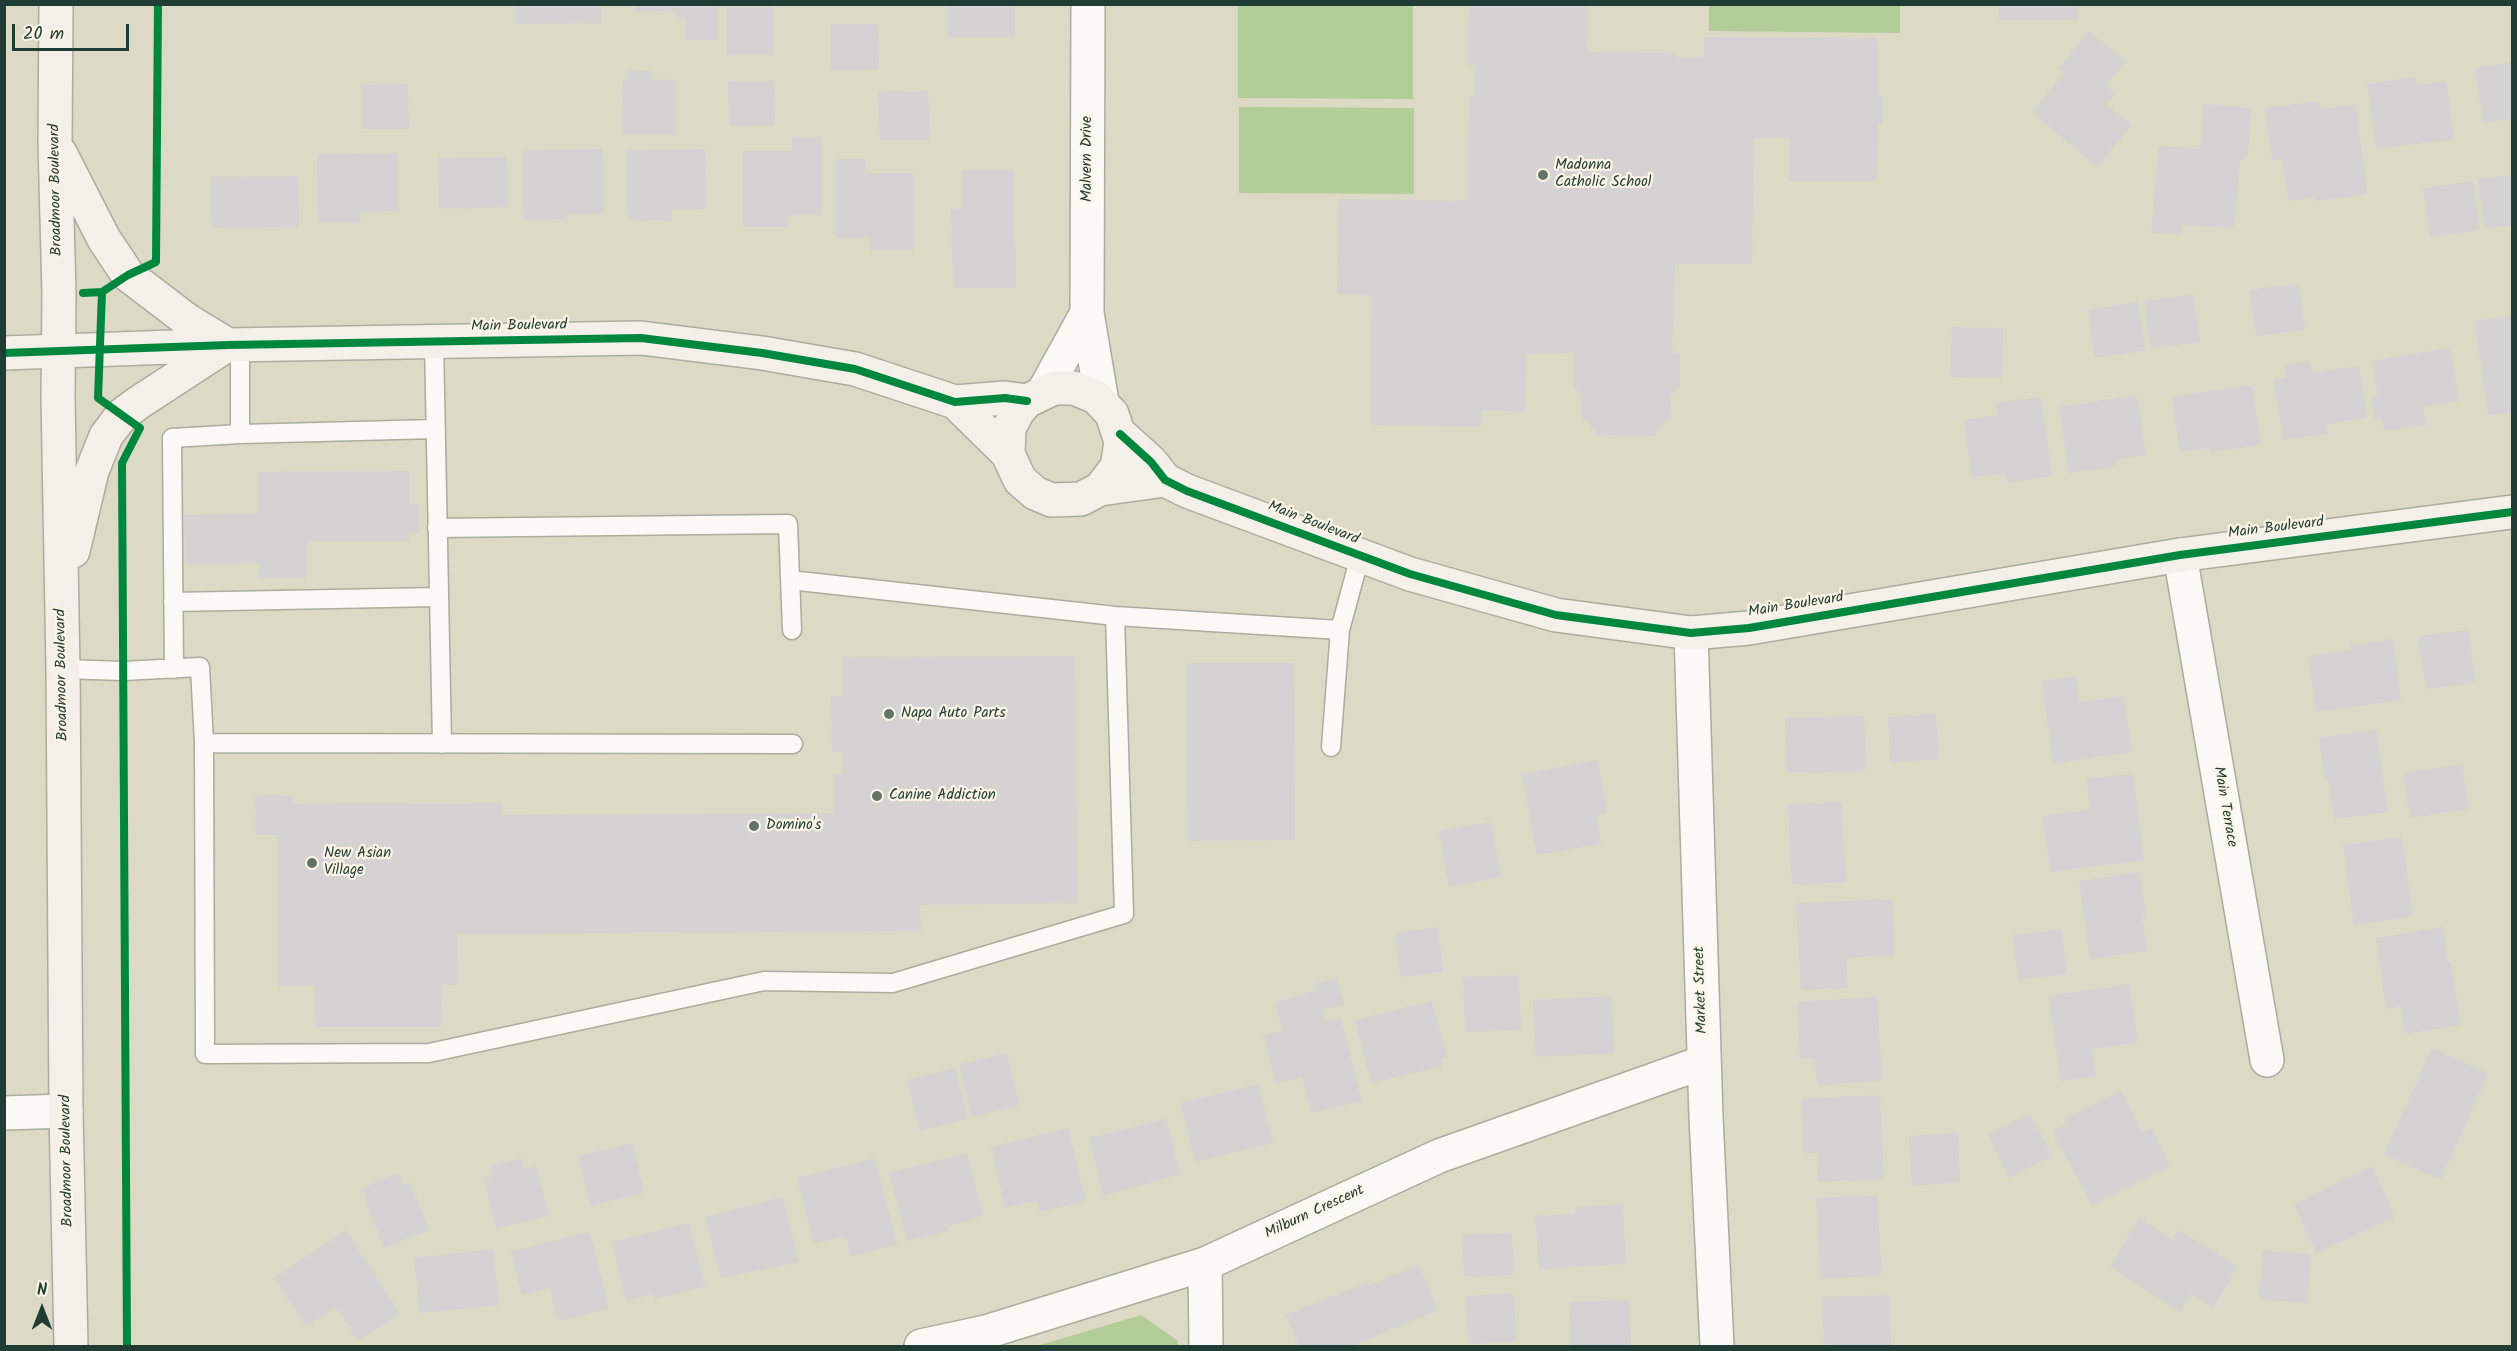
<!DOCTYPE html>
<style>
body{margin:0}
#map{position:relative;width:2517px;height:1351px;overflow:hidden;background:#dcd9c5;font-family:Kalam,sans-serif}
canvas{display:block}
.frame{position:absolute;inset:0;border:6px solid #1f3d34;pointer-events:none}
.north{position:absolute;left:12px;top:1279px;width:60px;height:60px;-webkit-text-stroke:4px #fcf5e5;paint-order:stroke;rotate:0deg;font-size:16px;font-weight:700;line-height:24px;text-align:center;color:#1f3d34}
.north::after{content:'';display:block;margin:auto;width:21px;height:27px;background:#1f3d34;clip-path:polygon(50% 0,100% 100%,50% 72%,0 100%)}
.scale{position:absolute;left:12px;top:24px;width:117px;height:27px;box-sizing:border-box;border:3px solid #1f3d34;border-top:0;padding-left:8px;font-size:18px;line-height:21px;white-space:nowrap;color:#1f3d34;-webkit-text-stroke:4px #fcf5e5;paint-order:stroke}
</style>
<div id="map">
<canvas width="2517" height="1351"></canvas>
<div class="frame"></div>
<div class="north">N</div>
<div class="scale">20 m</div>
</div>
<script>
const g = document.querySelector('canvas').getContext('2d');
g.lineJoin = 'round';
function fill(path, color) { g.fillStyle = color; g.fill(path, 'evenodd'); }
const poly = rows => new Path2D(rows.map(r => 'M' + r).join(''));
function stroke(path, color, width, dash) { g.strokeStyle = color; g.lineWidth = width; g.lineCap = dash ? 'butt' : 'round'; g.setLineDash(dash || []); g.stroke(path); }
function write(font, color, halo, rows, align = 'center') {
  g.font = font + ' Kalam,sans-serif'; g.lineWidth = 4.5; g.setLineDash([]); g.textBaseline = 'middle'; g.strokeStyle = halo; g.fillStyle = color; for (const [text, x, y, turn = 0] of rows) {
    g.save(); g.translate(x, y); g.rotate((+turn || 0) * Math.PI / 180); g.textAlign = isNaN(turn) ? turn : align; if (halo) g.strokeText(text, 0, 0); g.fillText(text, 0, 0); g.restore();
  }
}
fill(poly([
 [1238,5,1413,5,1413,99,1238,98],
 [1709,5,1900,5,1900,33,1709,31],
 [1239,107,1414,108,1414,194,1239,193],
 [1141,1315,1178,1341,1178,1346,1037,1346]
]), '#b3cd99');
fill(poly([
 [516,4,601,4,601,23,516,24],
 [635,4,718,4,718,40,686,40,685,17,677,18,672,11,635,12],
 [948,4,1015,4,1015,37,948,37],
 [1469,4,1588,4,1587,52,1676,53,1675,57,1704,57,1704,37,1877,38,1878,95,1883,96,1883,123,1878,123,1876,181,1789,181,1789,138,1754,138,1752,264,1675,264,1672,353,1680,353,1680,387,1670,396,1671,417,1656,430,1656,436,1596,435,1595,430,1581,416,1581,395,1573,386,1573,353,1526,354,1524,412,1482,410,1482,427,1371,425,1372,295,1337,294,1339,199,1468,201,1469,98,1475,97,1476,66,1468,66],
 [1999,4,2078,4,2078,20,1999,20],
 [727,7,773,7,773,55,727,55],
 [831,24,878,24,879,69,831,70],
 [2089,31,2126,61,2106,86,2115,94,2106,104,2132,125,2097,167,2032,112,2065,72,2059,68],
 [2512,62,2512,119,2483,123,2475,68],
 [628,70,652,71,652,79,676,80,676,135,622,135,623,79,628,79],
 [2415,77,2416,85,2446,81,2454,139,2376,149,2367,84],
 [728,81,774,81,775,125,729,126],
 [408,84,409,129,362,129,362,85],
 [928,91,930,140,880,140,878,92],
 [2318,101,2319,109,2356,104,2367,194,2313,201,2313,197,2288,201,2283,159,2272,160,2265,108],
 [2204,104,2251,108,2248,155,2240,161,2234,228,2181,225,2181,234,2151,233,2159,146,2200,149],
 [792,137,822,137,822,215,788,215,788,227,743,227,743,151,792,151],
 [603,149,604,213,567,214,567,219,524,220,523,150],
 [705,149,706,209,672,210,672,221,628,220,627,150],
 [397,153,398,211,360,212,361,223,318,223,317,154],
 [507,157,508,207,439,209,438,158],
 [836,159,865,159,865,173,914,173,914,250,869,250,869,238,836,238],
 [962,170,1013,170,1013,246,1016,246,1016,288,953,288,951,209,962,209],
 [2512,175,2512,225,2485,229,2478,179],
 [298,176,299,227,212,228,211,177],
 [2473,181,2480,230,2430,237,2423,188],
 [2299,284,2305,330,2256,336,2250,290],
 [2193,294,2200,342,2151,349,2144,301],
 [2138,302,2146,350,2095,358,2088,310],
 [2512,315,2512,412,2488,415,2475,321],
 [1952,327,2003,328,2002,378,1950,377],
 [2450,348,2459,401,2423,407,2426,425,2384,431,2382,419,2374,420,2371,397,2378,396,2372,361],
 [2310,361,2312,373,2359,366,2367,418,2326,424,2328,434,2283,440,2274,379,2286,378,2285,365],
 [2252,385,2261,445,2211,452,2210,448,2180,452,2172,397],
 [2137,395,2146,455,2115,460,2116,466,2069,473,2059,407],
 [2041,397,2052,476,2008,483,2006,473,1972,478,1964,420,1998,415,1996,403],
 [409,471,409,504,419,504,419,533,410,533,410,541,307,541,307,578,259,578,259,563,185,564,184,515,258,514,258,472],
 [2468,630,2476,682,2426,689,2418,636],
 [2393,639,2401,700,2316,712,2308,656,2350,650,2350,646],
 [1075,656,1077,903,920,905,921,931,457,934,458,985,441,985,442,1027,316,1027,315,986,277,986,277,835,256,835,255,796,293,795,293,804,502,803,502,815,834,813,834,774,843,774,843,752,832,752,831,696,843,696,843,657],
 [1187,663,1294,663,1295,840,1188,841],
 [2076,676,2079,702,2124,696,2132,752,2053,764,2042,681],
 [1936,714,1939,759,1890,763,1888,717],
 [1864,716,1866,771,1787,773,1785,718],
 [2376,730,2388,812,2334,819,2328,779,2325,779,2319,738],
 [1598,760,1607,813,1596,815,1601,844,1537,855,1522,774],
 [2462,764,2469,809,2410,818,2403,773],
 [2133,774,2144,860,2050,872,2043,816,2091,809,2086,779],
 [1841,802,1846,882,1792,885,1788,805],
 [1491,822,1501,877,1449,887,1439,831],
 [2402,837,2413,916,2354,925,2343,845],
 [2140,872,2146,914,2142,914,2147,951,2090,959,2079,881],
 [1892,899,1894,955,1846,958,1848,988,1801,990,1796,903],
 [1438,927,1443,972,1400,977,1395,933],
 [2443,927,2448,962,2451,962,2461,1025,2405,1034,2401,1006,2386,1009,2376,938],
 [2061,929,2067,974,2018,980,2013,935],
 [1519,975,1521,1030,1465,1032,1463,977],
 [1337,978,1344,1005,1323,1010,1325,1021,1341,1017,1362,1101,1311,1113,1302,1077,1275,1083,1263,1035,1282,1031,1275,1003,1317,990,1315,984],
 [2129,984,2138,1043,2092,1049,2096,1076,2061,1081,2048,996],
 [1611,996,1614,1053,1536,1057,1533,1000],
 [1877,997,1882,1081,1817,1085,1815,1058,1800,1059,1797,1002],
 [1432,1001,1447,1057,1441,1058,1442,1066,1371,1083,1355,1020],
 [2432,1048,2488,1073,2441,1180,2384,1155],
 [1007,1053,1020,1105,972,1117,960,1064],
 [955,1068,968,1119,920,1131,907,1080],
 [1258,1084,1273,1143,1195,1162,1180,1103],
 [2121,1091,2142,1132,2151,1128,2170,1166,2092,1205,2052,1131,2067,1123,2065,1119],
 [1880,1095,1884,1179,1818,1182,1817,1153,1804,1153,1802,1099],
 [2030,1114,2052,1156,2009,1178,1988,1134],
 [1166,1119,1180,1174,1103,1196,1089,1138],
 [1068,1128,1086,1201,1039,1212,1036,1201,1005,1208,991,1147],
 [1958,1133,1960,1182,1912,1186,1909,1136],
 [633,1143,644,1193,590,1206,578,1156],
 [967,1153,983,1216,947,1226,948,1231,907,1241,889,1173],
 [521,1158,524,1169,536,1166,549,1216,496,1228,484,1179,493,1177,490,1166],
 [875,1158,897,1244,851,1256,846,1236,814,1244,797,1178],
 [2372,1166,2395,1217,2316,1253,2294,1204],
 [398,1173,403,1185,410,1182,429,1230,384,1248,365,1201,367,1201,362,1188],
 [1877,1195,1882,1275,1821,1279,1816,1198],
 [783,1197,799,1262,721,1278,705,1217],
 [1623,1204,1626,1264,1539,1269,1535,1216,1576,1214,1575,1207],
 [2139,1219,2173,1240,2179,1230,2238,1267,2213,1308,2191,1294,2180,1312,2110,1267],
 [689,1223,705,1286,654,1299,653,1294,626,1301,612,1242],
 [346,1230,400,1314,358,1341,336,1307,306,1326,274,1278],
 [590,1232,609,1308,558,1321,550,1288,522,1295,511,1252],
 [1512,1233,1514,1275,1464,1277,1462,1235],
 [493,1249,499,1305,420,1313,414,1258],
 [2263,1250,2311,1254,2307,1303,2259,1299],
 [1419,1264,1438,1310,1352,1346,1299,1346,1286,1315,1368,1282,1369,1286],
 [1514,1293,1516,1341,1469,1344,1466,1296],
 [1889,1295,1891,1346,1830,1346,1830,1343,1824,1343,1822,1297],
 [1629,1300,1631,1346,1571,1346,1569,1302]
]), '#d5d2d4');
const lane = poly([
 [434,342,442,744],
 [240,345,240,434,436,429],
 [437,528,788,524,792,630],
 [790,580,1115,616,1340,630,1360,556],
 [173,602,439,597],
 [63,669,123,671,200,667,204,743,205,1054,429,1053,764,981,893,983,1124,914,1115,616],
 [174,669,172,438,240,434],
 [204,743,793,744],
 [1331,747,1340,630]
]);
const street = poly([
 [1088,4,1087,313,1102,402],
 [1044,391,1087,313],
 [2180,555,2267,1060],
 [1691,633,1706,1117,1717,1346],
 [4,1113,66,1111],
 [1205,1264,1206,1346],
 [921,1346,986,1332,1205,1264,1439,1156,1704,1062]
]);
const secondary = poly([
 [56,4,55,143,59,294,58,397,63,669,66,1111,71,1346],
 [60,153,104,239,128,275,187,320,228,345],
 [4,353,228,345,641,338,762,353,855,369,955,402,1005,398,1027,401],
 [955,402,1008,454,1020,480,1035,493,1051,500,1081,499,1100,489,1117,467,1121,442,1112,414,1096,397,1074,388,1054,388,1027,401,1018,411,1009,428,1008,454],
 [1120,434,1151,462,1165,480,1187,491,1410,574,1556,615,1691,633,1749,628,2180,555,2512,512],
 [1100,489,1165,480],
 [73,551,92,471,106,436,122,415,138,403,227,345]
]);
stroke(lane, '#abac9e', 21);
stroke(street, '#abac9e', 36);
stroke(secondary, '#abac9e', 36);
stroke(lane, '#faf9f6', 18);
stroke(street, '#faf9f6', 33);
stroke(secondary, '#f4f0e9', 33);
stroke(poly([
 [102,292,98,398,140,428,122,463,127,1346],
 [83,293,102,292,128,275,156,262,158,4],
 [4,353,228,345,641,338,762,353,855,369,955,402,1005,398,1027,401],
 [1120,434,1151,462,1165,480,1187,491,1410,574,1556,615,1691,633,1749,628,2180,555,2512,512]
]), '#00873e', 8);
for (const [x, y, r, color] of [
 [1543,175,6,"#617467"],
 [889,714,6,"#617467"],
 [877,796,6,"#617467"],
 [754,826,6,"#617467"],
 [312,863,6,"#617467"]
]) { const dot = new Path2D(); dot.arc(x, y, r, 0, 2 * Math.PI); g.fillStyle = color; g.fill(dot); stroke(dot, '#fcf5e5', 2); }
write('15px', '#1f3d34', '#fcf5e5', [
 ["Malvern Drive",1088,159,-90],
 ["Broadmoor Boulevard",57,190,-91],
 ["Main Boulevard",519,327,-1],
 ["Main Boulevard",1313,524,21],
 ["Main Boulevard",2276,529,-7],
 ["Main Boulevard",1796,606,-9],
 ["Broadmoor Boulevard",63,675,-91],
 ["Main Terrace",2224,807,80],
 ["Market Street",1702,990,-92],
 ["Broadmoor Boulevard",68,1161,-91],
 ["Milburn Crescent",1315,1213,-25]
]);
write('15px', '#1f3d34', '#fcf5e5', [
 ["Madonna",1555,166],
 ["Catholic School",1555,183],
 ["Napa Auto Parts",901,714],
 ["Canine Addiction",889,796],
 ["Domino's",766,826],
 ["New Asian",324,854],
 ["Village",324,871]
], 'left');
</script>
